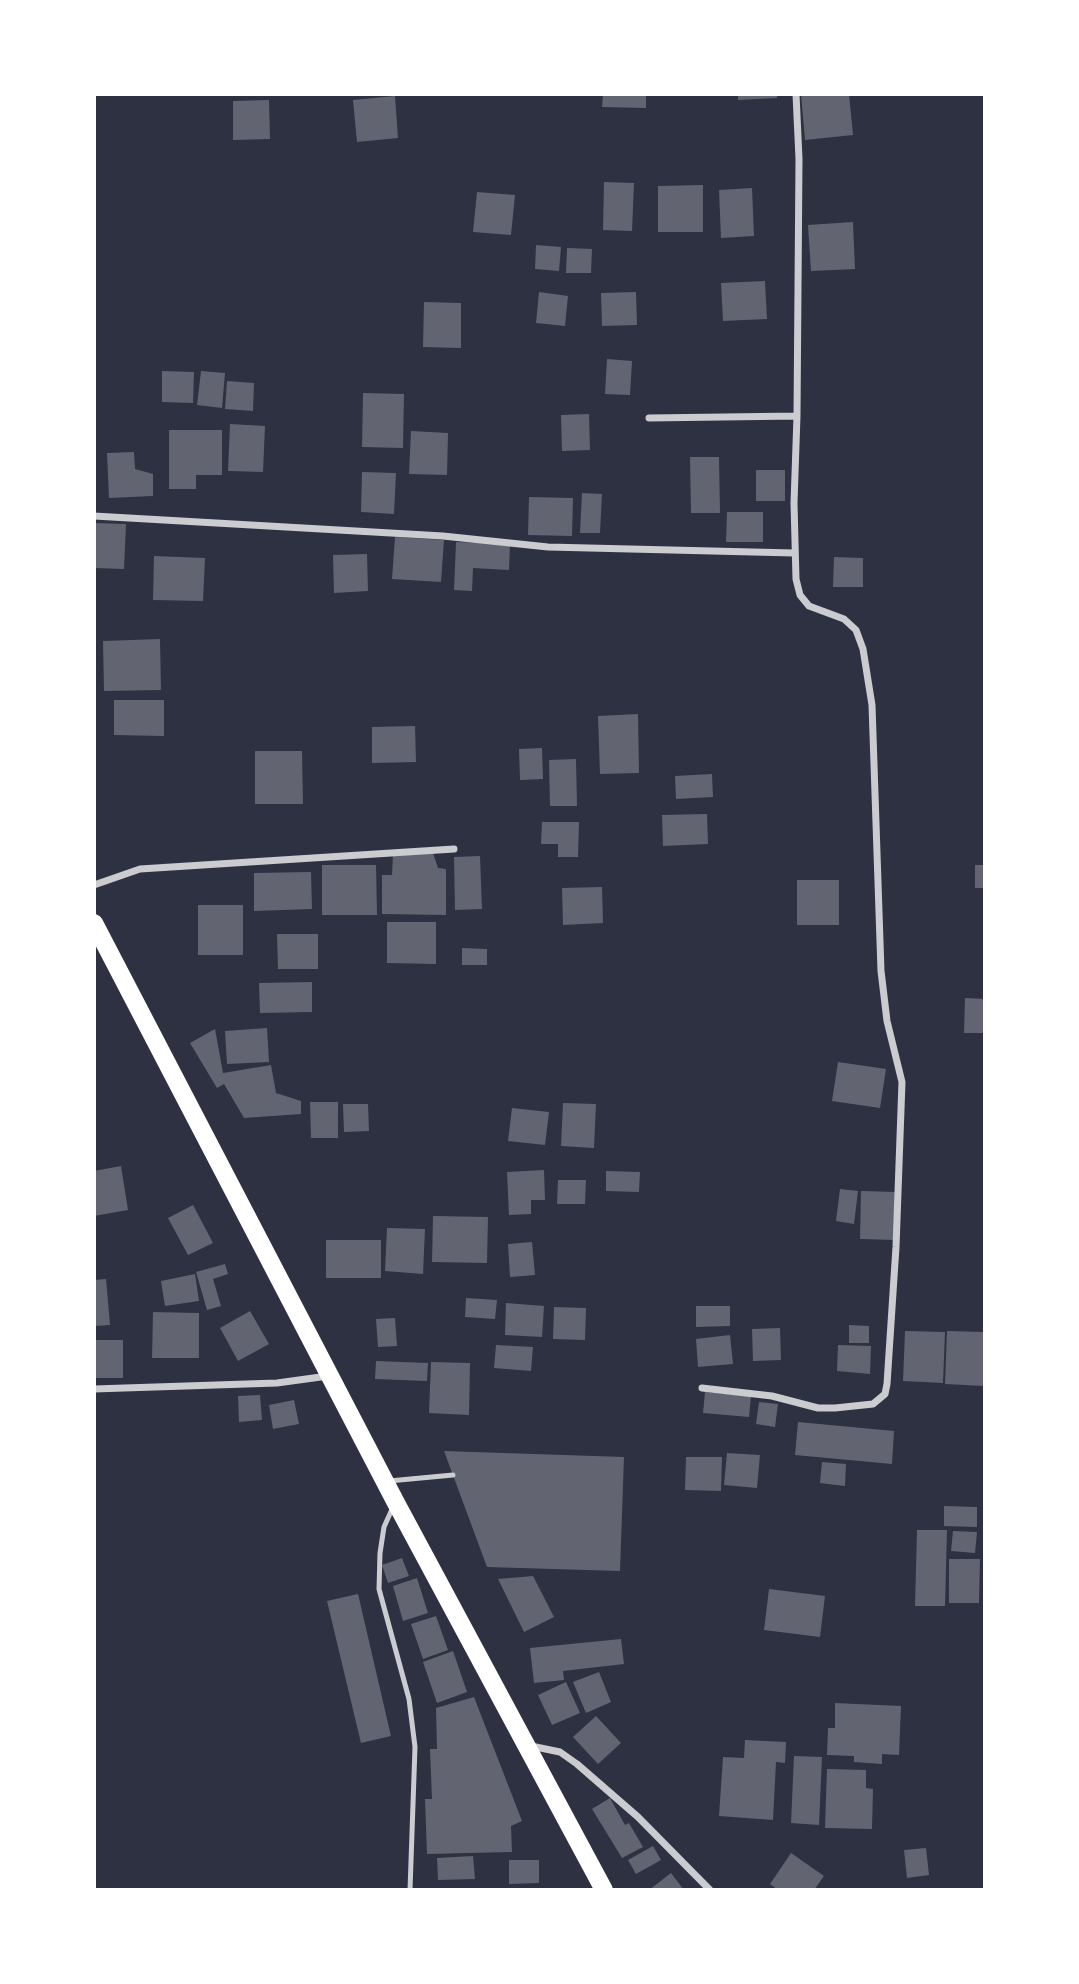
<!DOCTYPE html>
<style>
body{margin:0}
#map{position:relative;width:1079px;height:1984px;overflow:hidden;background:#2d3142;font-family:"Space Grotesk",sans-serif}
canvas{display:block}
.frame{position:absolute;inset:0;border:96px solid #fff;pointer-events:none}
</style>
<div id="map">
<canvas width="1079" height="1984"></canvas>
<div class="frame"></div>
</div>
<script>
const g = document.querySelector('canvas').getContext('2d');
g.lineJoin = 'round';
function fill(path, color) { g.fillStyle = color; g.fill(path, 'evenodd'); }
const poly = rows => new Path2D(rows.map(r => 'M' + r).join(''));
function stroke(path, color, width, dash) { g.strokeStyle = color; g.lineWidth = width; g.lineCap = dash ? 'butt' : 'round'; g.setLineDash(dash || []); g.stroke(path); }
fill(poly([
 [603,94,646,94,646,108,602,107],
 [738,94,777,94,777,98,738,100],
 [801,94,849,94,853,135,805,140],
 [395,96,398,138,357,142,353,100],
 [269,100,270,139,233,140,233,101],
 [604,182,634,183,632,231,603,230],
 [703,185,703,232,658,232,658,186],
 [752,188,754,236,721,238,719,190],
 [477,192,515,195,511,235,473,232],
 [853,222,855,269,811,271,808,225],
 [536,245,561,247,559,271,535,269],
 [567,248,592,249,591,273,566,273],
 [765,281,767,319,723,321,721,283],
 [539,292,568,296,565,326,536,323],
 [636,292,637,325,602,326,601,293],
 [424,302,461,303,461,348,423,347],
 [607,359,632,361,630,395,605,394],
 [162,371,194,372,193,403,162,402],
 [201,371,225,373,222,408,197,405],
 [227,381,254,383,253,411,225,409],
 [363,393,404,394,403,448,362,447],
 [589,414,590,450,562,451,561,415],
 [230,424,265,426,263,472,228,471],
 [169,430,222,430,222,475,196,475,196,489,169,489],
 [411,431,448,433,447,475,409,474],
 [134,452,135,469,153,474,153,496,109,498,107,453],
 [690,457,719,457,720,513,691,513],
 [756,470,785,470,785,501,756,501],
 [362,472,396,473,394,514,361,512],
 [582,493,602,494,600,533,580,533],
 [529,497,573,498,572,536,528,535],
 [727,512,763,512,763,542,726,542],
 [94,523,126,524,124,569,94,568],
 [395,537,444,540,441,582,392,579],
 [456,542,510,544,509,570,473,568,472,591,454,590],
 [367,554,368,591,334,593,333,555],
 [154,556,205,558,203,601,153,600],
 [834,557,863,558,863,587,833,587],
 [160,639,161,690,104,691,103,641],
 [114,700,164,700,164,736,114,735],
 [638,714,639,773,600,774,598,716],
 [415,726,416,762,372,763,372,727],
 [542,748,543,779,520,780,519,749],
 [255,751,302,751,303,804,255,804],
 [576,759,577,806,550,806,549,760],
 [712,774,713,797,676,799,675,776],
 [707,814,708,844,663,846,662,815],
 [542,822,579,822,578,857,558,857,558,844,541,844],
 [393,853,433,853,438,868,446,869,446,915,382,914,382,875,392,875],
 [480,856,482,909,455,910,454,857],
 [322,865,376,865,377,915,322,915],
 [975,865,984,865,984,888,975,888],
 [311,872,312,909,254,911,254,873],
 [797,880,839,880,839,925,797,925],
 [602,887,603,923,563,925,562,888],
 [198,905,243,905,243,955,198,955],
 [387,922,436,922,436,964,387,963],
 [277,934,318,934,318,969,278,969],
 [462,948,487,949,487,965,462,965],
 [312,982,312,1012,260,1013,259,983],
 [965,998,984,999,984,1033,964,1033],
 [267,1028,269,1062,227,1064,225,1031],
 [215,1029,223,1073,271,1065,276,1093,301,1101,301,1114,244,1118,224,1084,217,1088,190,1043],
 [838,1062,886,1069,880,1108,832,1101],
 [310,1102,338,1102,338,1138,311,1138],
 [563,1103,596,1104,594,1148,561,1146],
 [343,1104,368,1104,369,1131,344,1132],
 [512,1108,549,1112,545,1145,508,1141],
 [121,1166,128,1210,94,1216,94,1171],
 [544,1170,545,1200,531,1200,531,1214,509,1215,507,1172],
 [606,1171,640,1172,639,1192,606,1191],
 [558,1180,586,1180,585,1204,557,1204],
 [840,1189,858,1191,854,1224,836,1221],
 [861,1191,896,1192,895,1240,860,1239],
 [193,1205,213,1243,188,1255,168,1218],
 [433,1216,488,1217,487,1263,432,1262],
 [387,1228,425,1229,423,1274,385,1271],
 [326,1240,381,1240,381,1278,326,1278],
 [532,1242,535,1275,510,1277,508,1244],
 [225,1264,228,1274,213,1279,221,1306,207,1310,196,1272],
 [195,1274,199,1301,165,1306,161,1281],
 [106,1279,110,1325,94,1326,94,1280],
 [466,1298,497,1300,495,1319,465,1317],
 [506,1303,544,1306,542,1337,505,1335],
 [696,1306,730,1306,730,1326,696,1327],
 [554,1307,586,1308,585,1340,553,1339],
 [250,1311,269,1344,238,1361,220,1328],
 [153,1312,199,1313,199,1358,152,1358],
 [395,1318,397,1346,378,1347,376,1319],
 [849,1325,869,1326,869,1343,849,1343],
 [780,1328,781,1360,753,1361,752,1329],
 [905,1331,945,1332,943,1383,903,1381],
 [947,1331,984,1332,984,1386,945,1384],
 [730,1335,733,1364,698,1367,696,1339],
 [94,1340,123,1340,123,1378,94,1378],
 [496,1345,533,1347,531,1371,494,1368],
 [838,1345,871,1346,870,1374,837,1371],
 [376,1361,428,1363,427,1381,375,1379],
 [431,1362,470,1363,469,1415,429,1413],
 [705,1392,751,1396,749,1417,703,1413],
 [260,1395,262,1420,239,1422,238,1396],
 [294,1400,299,1424,273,1429,269,1405],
 [759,1402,778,1404,775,1427,756,1424],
 [798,1422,894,1431,892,1464,795,1455],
 [444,1451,624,1457,620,1571,487,1567],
 [727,1453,760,1455,757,1488,724,1485],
 [686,1457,722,1457,721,1491,685,1490],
 [822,1462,846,1464,845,1486,820,1483],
 [944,1506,977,1507,977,1527,944,1526],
 [917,1530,947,1530,945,1606,915,1606],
 [953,1531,977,1532,975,1553,951,1551],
 [402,1558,409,1576,388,1583,382,1565],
 [949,1559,980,1559,979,1603,949,1603],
 [533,1576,554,1617,524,1632,498,1579],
 [417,1578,428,1613,403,1621,393,1586],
 [769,1589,825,1596,820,1637,764,1630],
 [358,1594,391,1736,361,1743,327,1601],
 [436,1616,448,1650,423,1659,411,1624],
 [621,1639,624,1664,563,1671,564,1680,534,1683,530,1648],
 [453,1651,467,1692,437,1703,423,1662],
 [599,1672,611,1702,586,1713,573,1682],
 [566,1682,580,1713,552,1725,538,1695],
 [474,1697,522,1821,511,1826,512,1852,427,1854,425,1799,432,1799,430,1749,437,1749,436,1708],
 [835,1703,901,1706,899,1755,882,1754,882,1764,854,1762,854,1756,827,1755,828,1728,835,1728],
 [596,1716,621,1743,598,1764,573,1737],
 [745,1740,786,1742,785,1763,776,1762,773,1820,719,1816,723,1757,744,1758],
 [794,1756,822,1757,819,1825,791,1823],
 [827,1769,866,1770,866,1788,873,1789,872,1829,825,1828],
 [610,1798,625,1825,629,1823,643,1847,622,1858,592,1809],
 [653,1846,661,1860,636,1874,628,1860],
 [926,1848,929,1875,907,1878,904,1850],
 [791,1853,824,1876,814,1890,778,1890,770,1884],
 [473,1856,475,1879,438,1880,437,1858],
 [509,1860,539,1860,539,1883,509,1884],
 [671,1873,684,1890,649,1890]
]), '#626471');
stroke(poly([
 [389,1481,453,1475],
 [393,1507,384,1527,380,1553,379,1589,409,1699,415,1747,410,1890]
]), '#caccd0', 5);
stroke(poly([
 [649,418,797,416],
 [94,516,443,536,548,547,794,553],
 [94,885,140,869,454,849],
 [702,1388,772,1396,818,1408,835,1408,873,1404,885,1394,887,1384,896,1247,902,1082,887,1021,881,971,872,705,863,649,856,630,844,619,809,606,800,595,796,579,794,503,797,416,799,159,796,94],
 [94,1389,277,1383,328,1376],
 [531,1746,560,1752,577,1764,638,1817,710,1890]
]), '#caccd0', 7);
stroke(poly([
 [94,923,395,1501,604,1890]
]), '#fff', 18);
</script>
